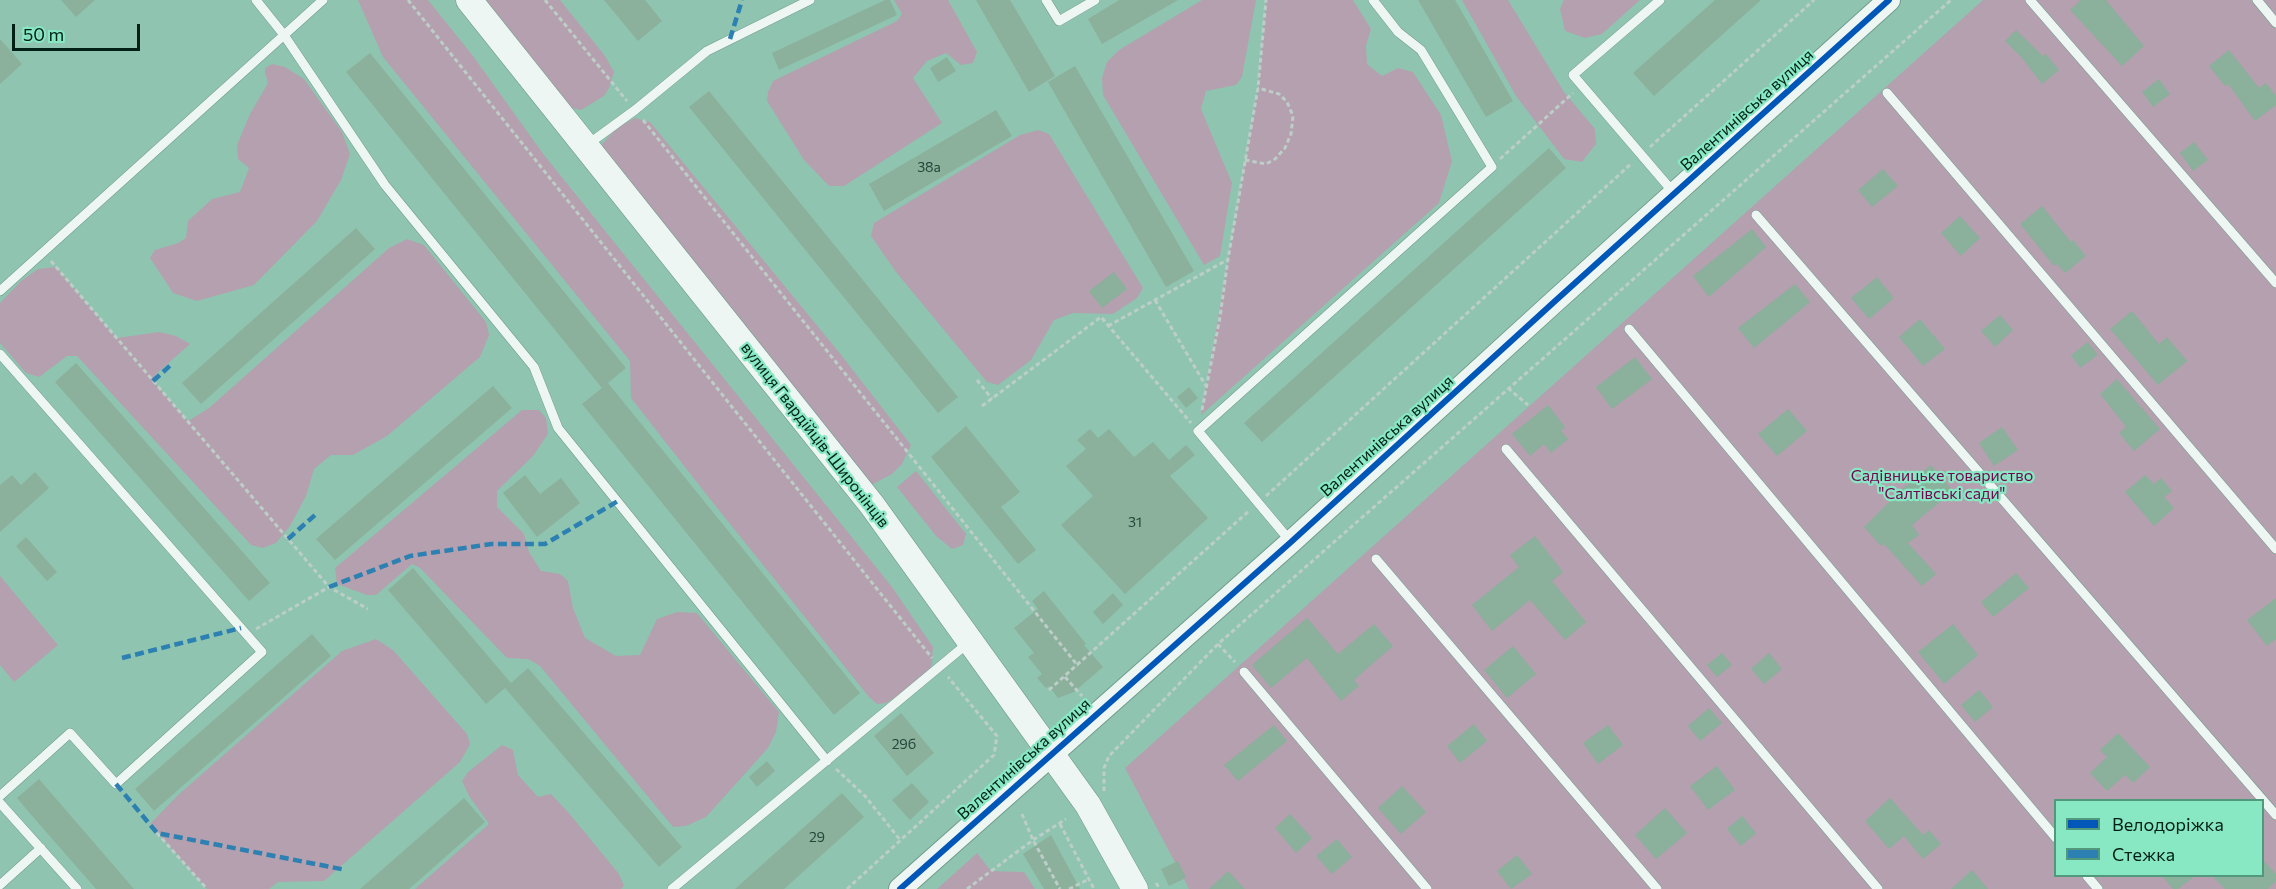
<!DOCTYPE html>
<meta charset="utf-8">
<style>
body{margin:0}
#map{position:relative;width:2276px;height:889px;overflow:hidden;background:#8fc5b0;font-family:Commissioner,sans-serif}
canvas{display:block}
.legend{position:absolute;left:2054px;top:799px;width:210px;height:78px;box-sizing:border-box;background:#87e8c3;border:2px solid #51987d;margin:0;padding:8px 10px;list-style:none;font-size:18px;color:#001f15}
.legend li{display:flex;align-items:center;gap:12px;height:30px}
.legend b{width:30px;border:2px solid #51987d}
.scale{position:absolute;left:12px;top:24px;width:128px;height:27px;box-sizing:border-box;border:3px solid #001f15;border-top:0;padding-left:8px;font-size:18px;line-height:21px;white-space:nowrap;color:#001f15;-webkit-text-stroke:4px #87e8c3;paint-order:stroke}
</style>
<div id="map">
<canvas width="2276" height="889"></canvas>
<ul class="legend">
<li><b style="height:8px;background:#0057b8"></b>Велодоріжка</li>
<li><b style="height:8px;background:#2c80b2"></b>Стежка</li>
</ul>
<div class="scale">50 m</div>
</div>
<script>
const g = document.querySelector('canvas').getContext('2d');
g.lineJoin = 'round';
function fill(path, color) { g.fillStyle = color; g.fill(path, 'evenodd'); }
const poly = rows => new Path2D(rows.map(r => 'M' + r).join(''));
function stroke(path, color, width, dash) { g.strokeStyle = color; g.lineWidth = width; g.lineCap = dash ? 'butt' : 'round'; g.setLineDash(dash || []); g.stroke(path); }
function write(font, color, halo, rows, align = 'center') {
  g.font = font + ' Commissioner,sans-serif'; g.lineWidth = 4.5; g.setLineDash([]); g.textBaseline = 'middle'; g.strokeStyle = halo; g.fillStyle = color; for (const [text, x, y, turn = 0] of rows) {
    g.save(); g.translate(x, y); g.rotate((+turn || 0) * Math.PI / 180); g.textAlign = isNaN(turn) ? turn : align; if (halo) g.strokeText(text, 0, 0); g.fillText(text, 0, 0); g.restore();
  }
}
fill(poly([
 [358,0,428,0,473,56,544,155,892,587,933,647,932,664,929,671,902,693,886,703,877,704,869,697,710,499,631,398,630,361,383,57],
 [476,0,560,0,605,56,614,72,609,88,604,96,581,110,572,108,556,98],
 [894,0,948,0,977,52,973,63,961,65,946,53,927,61,913,78,942,123,844,186,829,186,804,160,767,101,768,92,773,81,897,21,902,14],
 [1202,0,1256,0,1242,77,1236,85,1206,91,1201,109,1232,183,1220,256,1204,265,1103,95,1102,78,1107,62,1119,50],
 [1266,0,1353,0,1371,29,1366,46,1367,64,1382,76,1398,68,1413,72,1441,115,1452,161,1439,203,1201,415,1258,88],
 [1462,0,1508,0,1564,92,1595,129,1596,144,1582,162,1564,159,1516,96],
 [1564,0,1640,0,1602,34,1585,38,1565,31,1560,9],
 [1983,0,2276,0,2276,889,1189,889,1125,768],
 [2056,800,2262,800,2262,876,2056,876],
 [272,64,285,67,304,79,342,132,350,154,341,180,317,221,254,285,197,301,173,293,150,258,155,250,178,243,186,238,188,221,212,199,240,192,249,168,238,159,237,145,250,114,268,83,265,73,265,68],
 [635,118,650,122,842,356,911,445,902,464,892,474,873,484,860,481,605,158,602,144,617,128],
 [1038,130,1049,134,1143,288,1137,298,1113,314,1073,313,1054,320,1031,360,998,385,987,382,896,272,871,236,874,223,1020,135],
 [407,239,424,245,486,322,489,335,480,357,387,436,353,455,331,455,314,469,306,496,290,526,276,543,263,548,251,545,77,356,67,356,39,377,26,373,0,343,0,303,21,281,38,269,56,267,117,338,159,332,176,336,190,344,156,374,153,381,188,421,209,408,389,248],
 [522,410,539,410,546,418,548,434,533,456,497,491,497,507,524,534,529,552,541,571,560,574,568,581,573,608,585,638,616,656,640,655,657,619,677,612,697,613,779,712,776,732,768,748,706,817,686,826,673,827,540,666,528,659,507,658,420,568,412,564,376,595,367,595,337,584,335,568],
 [916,471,966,534,963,545,952,549,936,536,897,487],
 [0,576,58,645,14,682,0,665],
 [376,639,393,650,467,734,470,744,460,762,324,881,278,882,269,889,207,889,150,824,177,796,342,651],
 [502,745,513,750,518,775,538,797,551,794,568,812,619,874,624,886,621,889,415,889,489,824,469,796,462,781,468,772],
 [977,853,991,871,1024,872,1035,889,937,889]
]), '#b4a0ae');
fill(poly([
 [61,0,95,0,76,17],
 [604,0,645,0,662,21,638,41],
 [885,0,890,0,897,15,779,70,772,53],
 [976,0,1010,0,1055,76,1029,92],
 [1119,0,1178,0,1102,44,1088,19],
 [1418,0,1455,0,1513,101,1486,117],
 [1715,0,1761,0,1654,96,1633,73],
 [2081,0,2106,0,2144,46,2122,66,2070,10],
 [2016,30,2043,56,2046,54,2059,70,2042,84,2022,58,2005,41],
 [0,39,22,64,0,84],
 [2229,50,2259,88,2266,83,2276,96,2276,105,2255,121,2228,84,2225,86,2209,66],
 [370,53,626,368,602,388,346,72],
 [947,57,956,71,938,82,930,68],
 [1075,66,1194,271,1166,287,1048,82],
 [2159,79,2170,94,2153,107,2142,92],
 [709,91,958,397,938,413,689,107],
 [996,110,1012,136,884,211,869,184],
 [2194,142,2208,160,2193,171,2180,153],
 [1549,148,1566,168,1262,442,1244,423],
 [1883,169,1898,186,1872,207,1858,190],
 [2042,206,2071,242,2073,240,2086,256,2065,273,2057,264,2054,266,2020,224],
 [1960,216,1980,238,1961,256,1941,233],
 [356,228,375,249,201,404,182,383],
 [1752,229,1766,247,1709,297,1693,276],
 [1114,272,1127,289,1102,308,1089,291],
 [1877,277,1894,298,1869,319,1851,298],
 [1795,284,1810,302,1754,348,1738,328],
 [2132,311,2159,344,2167,337,2187,361,2158,385,2110,329],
 [2000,315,2013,330,1995,347,1981,331],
 [1920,319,1945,349,1923,366,1899,337],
 [2088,342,2098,355,2080,368,2071,355],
 [1635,357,1652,379,1612,409,1596,387],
 [76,363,270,583,249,601,55,382],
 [2117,379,2160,429,2134,451,2119,433,2126,427,2100,394],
 [608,383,860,693,834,715,582,404],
 [493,386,512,408,335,560,316,539],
 [1189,387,1198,398,1186,408,1177,397],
 [1548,405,1565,427,1561,431,1568,439,1551,453,1544,444,1530,456,1512,434],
 [1788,409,1807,431,1777,456,1758,434],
 [966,426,1020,492,1001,507,1036,550,1018,564,931,457],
 [2002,427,2018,450,1994,466,1979,443],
 [1090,429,1098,438,1109,429,1134,457,1153,442,1169,460,1186,445,1195,455,1170,476,1208,518,1125,594,1061,525,1093,496,1066,466,1086,449,1077,440],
 [1931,465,1953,491,1912,525,1919,535,1908,543,1936,574,1922,586,1884,544,1881,546,1864,527,1901,490],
 [35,472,49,488,0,532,0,485,12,475,21,485],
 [525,475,540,494,561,478,580,503,537,537,503,493],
 [2145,475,2154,484,2161,478,2172,491,2164,497,2174,508,2154,526,2125,492],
 [1535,536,1563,572,1552,581,1586,622,1565,640,1530,600,1492,631,1472,605,1519,567,1510,555],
 [26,537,57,572,47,581,16,546],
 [413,568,511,683,528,668,682,847,659,867,505,688,486,704,388,590],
 [2016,573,2029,588,1993,617,1981,602],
 [1044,591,1086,644,1084,645,1103,667,1074,692,1058,698,1049,686,1046,688,1037,678,1042,674,1028,657,1034,653,1014,628,1038,609,1032,601],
 [1113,593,1123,605,1103,624,1093,612],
 [2276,598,2276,639,2267,646,2247,620],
 [1307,618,1338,654,1374,624,1393,646,1354,680,1359,686,1341,701,1307,658,1271,688,1252,665],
 [1953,624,1978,655,1944,684,1918,652],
 [312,634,331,656,154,811,135,789],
 [1513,646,1536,674,1507,698,1484,670],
 [1722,653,1732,665,1717,677,1707,665],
 [1769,653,1782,669,1764,684,1751,669],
 [1979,690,1993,707,1975,722,1961,705],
 [1709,708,1722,723,1700,741,1688,726],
 [901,713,934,753,907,776,874,736],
 [1474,724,1487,741,1460,763,1447,746],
 [1274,725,1287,741,1238,781,1224,765],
 [1608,725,1623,745,1598,764,1583,743],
 [2118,733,2150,767,2133,783,2125,775,2107,791,2090,773,2107,757,2100,750],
 [767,761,775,771,757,787,749,777],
 [1717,766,1735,790,1708,810,1690,786],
 [39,779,134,889,96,889,27,810,17,798],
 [912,783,929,802,910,820,892,800],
 [1402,786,1426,812,1401,834,1378,808],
 [842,793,864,817,784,889,735,889],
 [464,798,485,822,409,889,360,889],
 [1890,798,1923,835,1929,830,1941,844,1923,859,1904,836,1889,849,1865,821],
 [1665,808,1687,833,1656,859,1635,835],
 [1290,814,1312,838,1296,853,1275,828],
 [1742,816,1756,833,1741,846,1727,829],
 [1051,835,1080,889,1044,889,1023,854],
 [1337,839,1352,857,1332,874,1316,856],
 [1517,855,1532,874,1511,889,1497,871],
 [2262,859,2276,874,2276,881,2268,889,2225,889,2212,876,2262,876],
 [1178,861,1186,878,1169,886,1161,869],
 [1972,870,1988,889,1951,889],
 [1228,871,1245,889,1209,889],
 [2162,876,2195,876,2178,889,2173,889]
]), '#8bb09b');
const service = poly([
 [256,0,284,35,385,185,534,367,558,428,827,761],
 [1046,0,1059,21,1095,0],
 [1660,0,1573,75,1674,193],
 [2030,0,2276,283],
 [2257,0,2276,23],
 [1887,93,2276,549],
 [587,145,635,110,707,51,810,0],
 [1756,215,2276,815],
 [0,291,323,0],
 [1629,329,2056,838],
 [0,354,262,652,116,784,70,733,0,796],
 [1506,449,1878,889],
 [1291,542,1198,431,1492,167,1421,50,1398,32,1373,0],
 [1376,559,1657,889],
 [1244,672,1427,889],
 [0,803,77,889],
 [2087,876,2098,889],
 [0,885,41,848],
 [672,889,968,643]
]);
const tertiary = poly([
 [900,889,1291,542,1554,302,1889,0]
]);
const secondary = poly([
 [469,0,872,505,1088,805,1135,889]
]);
stroke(service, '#709c8c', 10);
stroke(tertiary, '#709c8c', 24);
stroke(secondary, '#709c8c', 27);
stroke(poly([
 [408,0,932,658],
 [545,0,627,101],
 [643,120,1078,666],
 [1650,147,1814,0],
 [1500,159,1573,93],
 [1245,160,1266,164,1275,159,1285,148,1291,134,1293,116,1287,102,1279,94,1258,88],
 [51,261,329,587],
 [1155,300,1206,386],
 [1108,326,1227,260],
 [977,380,992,399],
 [1508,388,1528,405],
 [982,406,1101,317,1191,423],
 [1202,410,1220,317,1228,259,1258,88,1266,0],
 [1266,496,1632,163],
 [256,629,329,587,368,609],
 [1218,644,1235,662],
 [1065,677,1082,696],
 [1049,690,1250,510],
 [836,769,865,796,901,841],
 [1104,791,1104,768,1109,756,1218,644,1951,0],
 [1022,814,1033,840,1060,889],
 [1060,824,1094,889],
 [157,833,207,889],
 [1156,883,1160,889],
 [847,889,994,755,997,736,948,677],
 [967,889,1033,840,1066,819],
 [1069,889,1089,879]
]), '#bdcec8', 3, [4.5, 3]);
stroke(service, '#eef6f3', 9);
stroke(tertiary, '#eef6f3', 22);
stroke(secondary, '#eef6f3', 26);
stroke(poly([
 [730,39,742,0],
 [153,381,173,363],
 [288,539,315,515],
 [329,587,410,556,491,544,545,544,618,501],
 [122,658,241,628],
 [116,784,157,833,346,870]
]), '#2c80b2', 4.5, [9, 4.5]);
stroke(poly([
 [900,889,1291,542,1554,302,1889,0]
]), '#0057b8', 6);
write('14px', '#244538', null, [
 ["38а",929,167],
 ["31",1135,522],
 ["29б",904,744],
 ["29",817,837]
]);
write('16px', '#001f15', '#87e8c3', [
 ["Валентинівська вулиця",1747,110,-42],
 ["вулиця Гвардійців-Широнінців",815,435,52],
 ["Валентинівська вулиця",1387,436,-42],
 ["Валентинівська вулиця",1024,759,-42]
]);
write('16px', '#760550', '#87e8c3', [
 ["Садівницьке товариство",1942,476],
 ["\"Салтівські сади\"",1942,494]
]);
</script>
